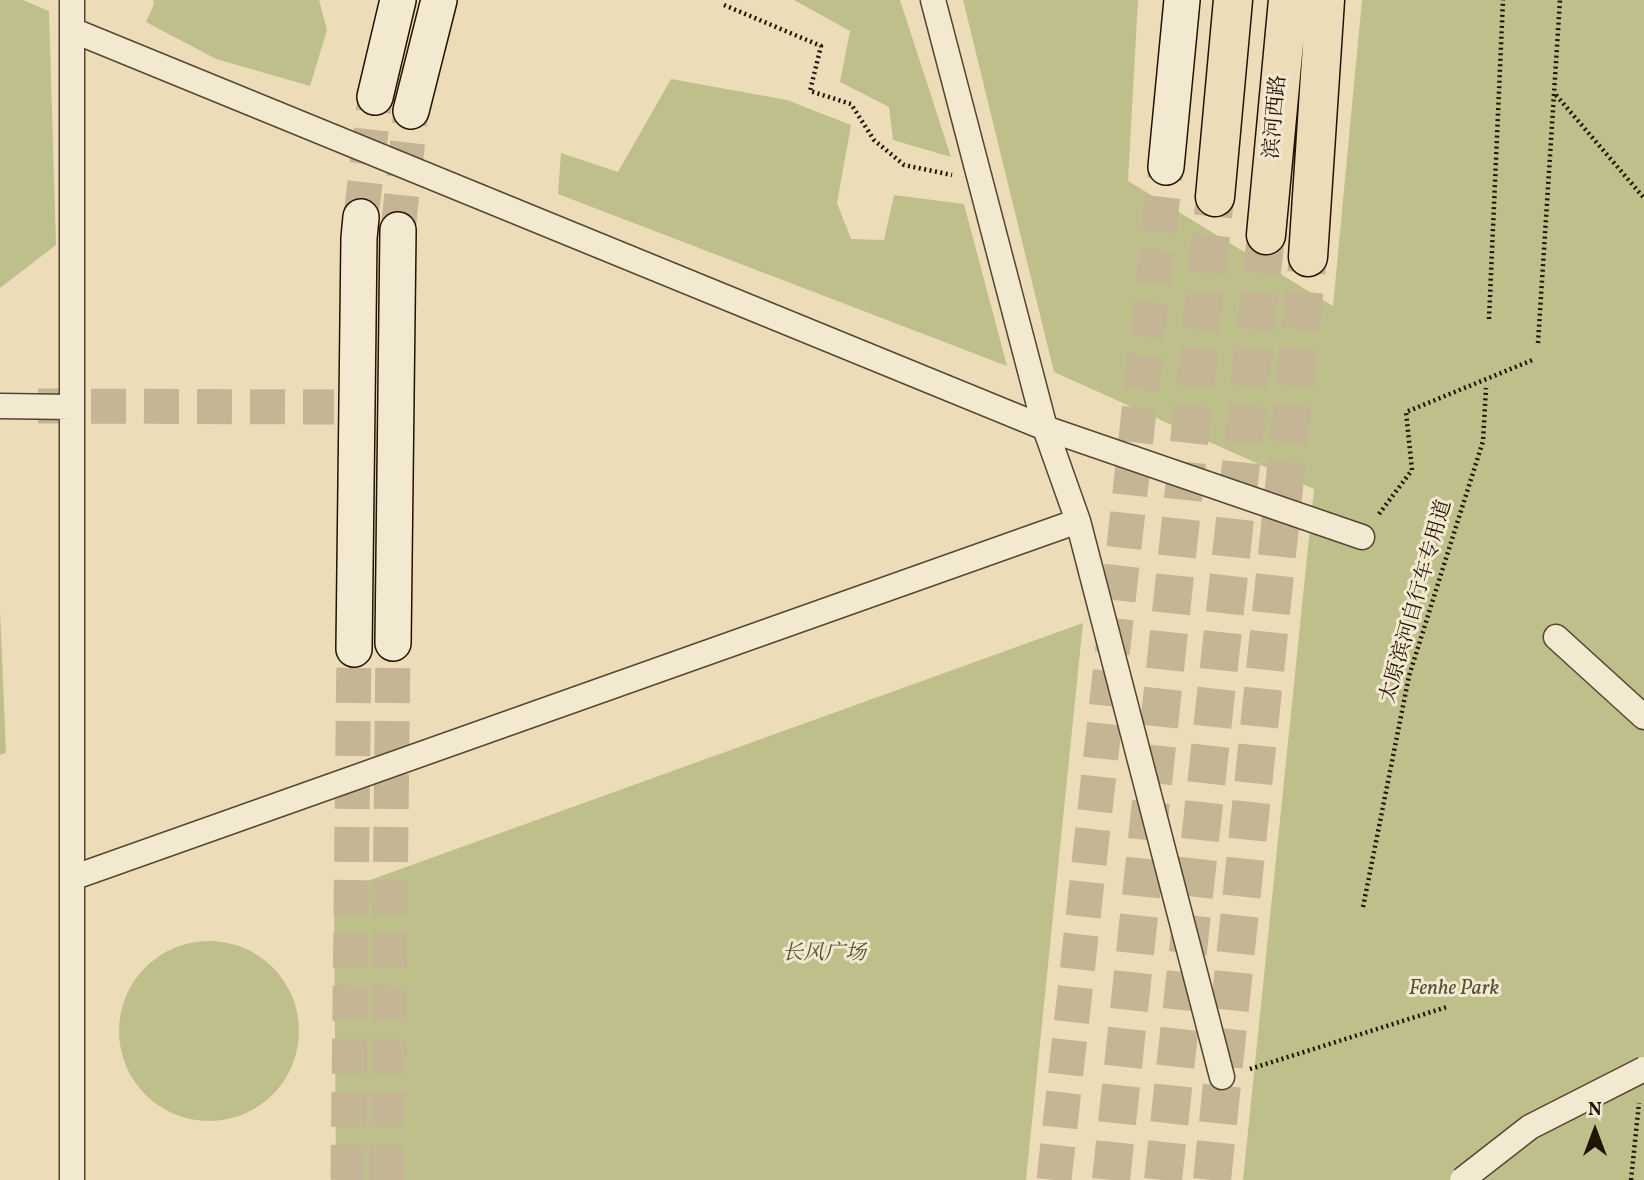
<!DOCTYPE html>
<meta charset="utf-8">
<style>
body{margin:0}
#map{position:relative;width:1644px;height:1180px;overflow:hidden;background:#ecddb8;font-family:Vollkorn,serif}
canvas{display:block}
.north{position:absolute;left:1560px;top:1096px;width:70px;height:70px;-webkit-text-stroke:5px #f3e9d1;paint-order:stroke;rotate:0deg;font-size:19px;font-weight:700;line-height:28px;text-align:center;color:#221302}
.north::after{content:'';display:block;margin:auto;width:24px;height:32px;background:#221302;clip-path:polygon(50% 0,100% 100%,50% 72%,0 100%)}
</style>
<div id="map">
<canvas width="1644" height="1180"></canvas>
<div class="north">N</div>
</div>
<script>
const g = document.querySelector('canvas').getContext('2d');
g.lineJoin = 'round';
function fill(path, color) { g.fillStyle = color; g.fill(path, 'evenodd'); }
const poly = rows => new Path2D(rows.map(r => 'M' + r).join(''));
function stroke(path, color, width, dash) { g.strokeStyle = color; g.lineWidth = width; g.lineCap = dash ? 'butt' : 'round'; g.setLineDash(dash || []); g.stroke(path); }
function write(font, color, halo, rows, align = 'center') {
  g.font = font + ' Vollkorn,"Noto Serif SC",serif'; g.lineWidth = 6; g.setLineDash([]); g.textBaseline = 'middle'; g.strokeStyle = halo; g.fillStyle = color; for (const [text, x, y, turn = 0] of rows) {
    g.save(); g.translate(x, y); g.rotate((+turn || 0) * Math.PI / 180); g.textAlign = isNaN(turn) ? turn : align; if (halo) g.strokeText(text, 0, 0); g.fillText(text, 0, 0); g.restore();
  }
}
fill(poly([
 [0,0,23,0,49,11,56,245,0,288],
 [153,0,319,0,327,30,310,86,216,59,146,22,154,4],
 [794,0,900,0,951,157,893,140,889,107,840,82,850,31],
 [963,0,1138,0,1128,181,1333,306,1362,0,1644,0,1644,1180,1243,1180,1314,489,1054,372],
 [671,79,787,100,851,125,837,203,851,239,884,240,894,195,964,204,1007,366,558,194,561,153,618,172],
 [0,609,6,753,0,755],
 [1083,623,1026,1180,336,1180,334,893],
 '119 1031a90 90 0 1 1 180 0a90 90 0 1 1-180 0Z'
]), '#bebf8a');
stroke(poly([
 [361,217,375,97],
 [398,230,411,111],
 [38,406,334,407],
 [348,1180,354,649],
 [387,1180,393,643],
 [1054,1180,1166,167]
]), '#c4b594', 35, [35, 18]);
stroke(poly([
 [1111,1180,1215,197],
 [1163,1180,1266,235],
 [1212,1180,1308,257]
]), '#c4b594', 38, [38, 19]);
const street = poly([
 [72,0,72,1180],
 [933,0,1045,428,1078,521,1222,1077],
 [72,30,1045,428,1362,537],
 [0,406,72,407],
 [1556,637,1644,717],
 [72,878,1078,521]
]);
const secondary = poly([
 [375,97,398,0],
 [411,111,439,0],
 [1166,167,1182,0],
 [393,643,398,230],
 [354,649,359,238,361,217]
]);
const highway = poly([
 [1215,197,1233,0],
 [1266,235,1288,0],
 [1308,257,1325,0]
]);
stroke(street, '#544630', 27);
stroke(secondary, '#221302', 38);
stroke(highway, '#221302', 41);
stroke(poly([
 [724,5,821,46,810,91,851,104,874,140,904,165,952,175],
 [1556,95,1644,198],
 [1489,319,1503,0],
 [1538,343,1560,0],
 [1379,514,1412,470,1406,412,1535,359],
 [1363,907,1409,676,1483,441,1486,388],
 [1250,1069,1447,1007],
 [1631,1180,1639,1103]
]), '#221302', 4.5, [2, 3.5]);
stroke(street, '#f3e9d1', 24);
stroke(secondary, '#f3e9d1', 35);
stroke(highway, '#ecddb8', 38);
const streetBridge = poly([
 [1462,1180,1530,1127,1644,1069]
]);
stroke(streetBridge, '#544630', 27, []);
stroke(streetBridge, '#f3e9d1', 24);
write('21px', '#221302', '#f3e9d1', [
 ["滨河西路",1277,117,-85],
 ["太原滨河自行车专用道",1418,602,-74]
]);
write('italic 21px', '#594f32', '#f3e9d1', [
 ["长风广场",824,955],
 ["Fenhe Park",1454,990]
]);
</script>
